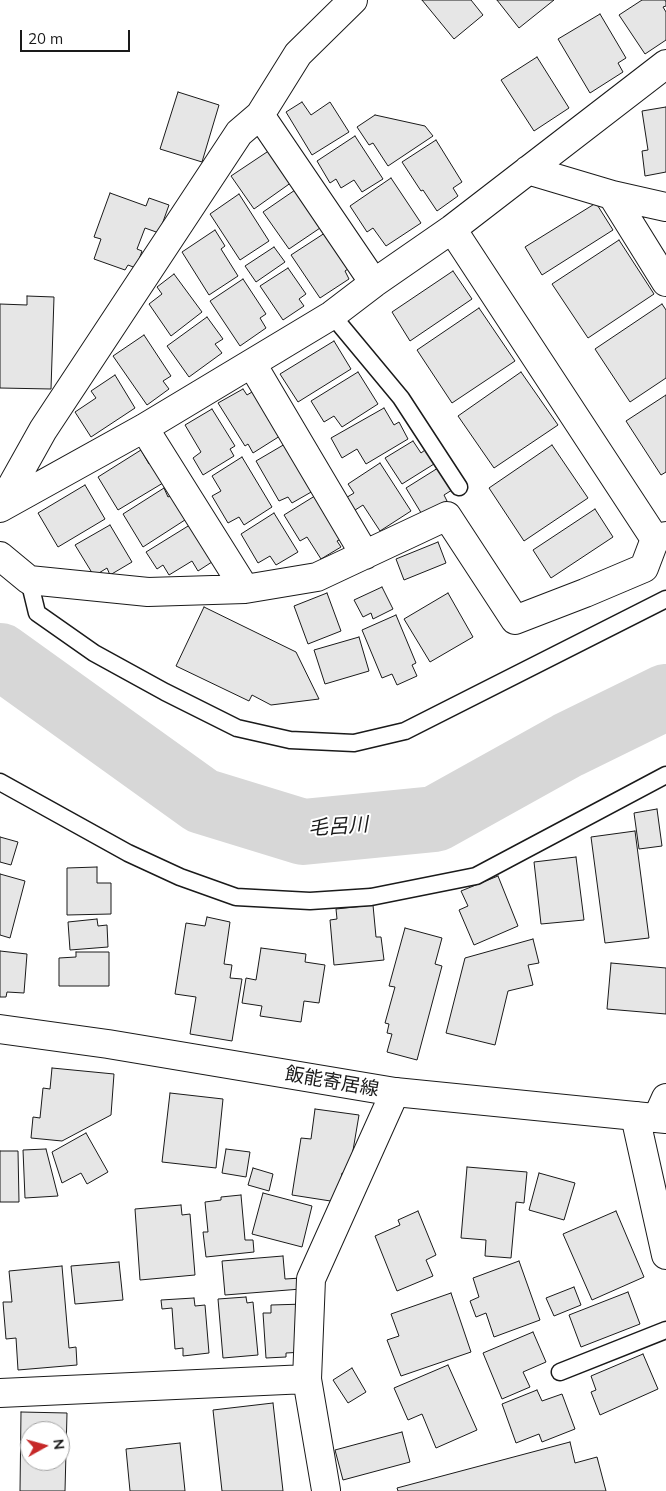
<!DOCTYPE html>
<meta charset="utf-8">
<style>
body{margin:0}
#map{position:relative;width:666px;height:1491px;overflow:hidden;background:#fff;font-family:Mulish,sans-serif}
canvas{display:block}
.north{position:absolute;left:20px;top:1421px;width:50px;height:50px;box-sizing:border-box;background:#fff;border:1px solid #a3a3a3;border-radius:50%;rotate:83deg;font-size:14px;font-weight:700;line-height:20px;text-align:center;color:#1a1a1a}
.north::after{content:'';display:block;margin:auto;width:18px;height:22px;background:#c62828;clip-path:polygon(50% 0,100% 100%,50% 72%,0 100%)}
.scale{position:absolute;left:20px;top:30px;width:110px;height:22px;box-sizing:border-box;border:2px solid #1a1a1a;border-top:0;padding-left:6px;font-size:15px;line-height:18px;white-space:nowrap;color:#1a1a1a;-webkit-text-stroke:4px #fff;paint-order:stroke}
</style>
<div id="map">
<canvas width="666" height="1491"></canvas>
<div class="north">N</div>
<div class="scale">20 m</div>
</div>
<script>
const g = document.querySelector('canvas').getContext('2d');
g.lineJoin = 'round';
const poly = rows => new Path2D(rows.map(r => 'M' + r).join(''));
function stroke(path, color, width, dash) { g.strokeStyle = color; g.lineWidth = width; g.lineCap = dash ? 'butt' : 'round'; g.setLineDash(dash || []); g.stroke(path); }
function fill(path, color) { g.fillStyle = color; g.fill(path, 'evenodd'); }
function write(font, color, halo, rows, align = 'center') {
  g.font = font + ' Mulish,"Noto Sans JP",sans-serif'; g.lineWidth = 4; g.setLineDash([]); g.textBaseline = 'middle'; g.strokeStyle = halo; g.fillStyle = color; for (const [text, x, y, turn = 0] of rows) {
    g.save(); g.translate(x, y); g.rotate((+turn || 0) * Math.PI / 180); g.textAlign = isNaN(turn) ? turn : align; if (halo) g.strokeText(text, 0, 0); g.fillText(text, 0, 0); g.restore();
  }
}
stroke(poly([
 [0,656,202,801,303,832,435,819,568,745,666,697]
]), '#d7d7d7', 66);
const building = poly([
 [422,0,471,0,483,15,454,39,422,0],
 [497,0,554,0,519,28,497,0],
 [642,0,665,0,666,2,666,6,663,7,666,12,666,40,645,54,619,15,642,0],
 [600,14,626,58,618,63,623,72,590,93,558,39,600,14],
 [537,57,569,108,534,131,501,80,537,57],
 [178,92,219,105,202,162,160,149,178,92],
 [302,102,311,115,330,102,349,132,312,155,286,112,302,102],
 [666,107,666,172,645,176,642,151,648,150,642,111,666,107],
 [375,115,425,126,433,136,388,166,373,143,369,145,357,127,375,115],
 [355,136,383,179,362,192,354,180,341,188,336,179,330,183,317,161,355,136],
 [436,140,462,182,453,188,458,196,437,211,423,190,421,191,402,162,436,140],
 [270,150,292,182,254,209,231,176,270,150],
 [391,178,421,223,386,246,373,228,367,232,350,206,391,178],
 [298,188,323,226,289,249,263,212,298,188],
 [110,193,146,206,149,198,169,205,159,233,145,228,137,249,142,251,136,268,128,265,125,270,94,259,101,239,94,237,110,193],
 [239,194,269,241,240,260,210,214,239,194],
 [596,203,613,230,542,275,525,247,596,203],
 [331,229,354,265,345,271,349,279,320,298,291,255,331,229],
 [215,230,225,246,221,249,238,276,209,295,182,252,215,230],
 [619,240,654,294,588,338,552,284,619,240],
 [274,247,285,262,256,282,245,266,274,247],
 [288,268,306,294,299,299,304,306,283,320,260,286,288,268],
 [453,271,472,299,410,341,392,312,453,271],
 [174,274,202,312,171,336,149,304,162,294,157,287,174,274],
 [243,279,266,314,260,318,266,328,240,346,210,301,243,279],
 [27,296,54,297,51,389,0,388,0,304,27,305,27,296],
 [662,304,666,310,666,378,630,402,595,349,662,304],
 [479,308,515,361,452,403,417,350,479,308],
 [207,317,223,339,215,344,222,353,189,377,167,346,207,317],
 [144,335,171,376,163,381,169,389,147,405,113,356,144,335],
 [334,341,351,369,298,402,280,374,334,341],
 [358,372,378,404,342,427,334,416,324,422,311,401,358,372],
 [521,372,558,425,494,468,458,416,521,372],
 [115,375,135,408,91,437,75,412,96,398,91,391,115,375],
 [243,389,247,395,257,389,280,436,253,453,248,444,245,446,218,403,243,389],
 [666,395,666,472,661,475,626,421,666,395],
 [384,408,394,425,399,422,408,439,366,464,357,449,342,458,331,438,384,408],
 [212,409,235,446,230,449,234,456,203,475,193,458,201,452,185,425,212,409],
 [413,441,421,453,425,450,434,464,402,484,385,458,413,441],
 [285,444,313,491,292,503,288,497,279,501,256,461,285,444],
 [552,445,588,498,524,541,489,488,552,445],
 [141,450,149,464,155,460,168,480,118,510,98,477,141,450],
 [242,457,272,507,244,525,239,517,228,523,212,496,221,491,212,476,242,457],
 [380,463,411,511,380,531,363,505,352,512,344,499,354,493,348,484,380,463],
 [438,468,452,490,444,495,447,501,423,516,406,488,438,468],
 [85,485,105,519,58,547,38,513,85,485],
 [164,488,168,497,174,494,188,518,143,547,123,514,164,488],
 [318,494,345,537,337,541,341,547,321,559,307,537,300,541,284,515,318,494],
 [595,509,613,537,551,578,533,550,595,509],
 [274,513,298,552,276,565,270,556,258,563,241,534,274,513],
 [193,523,215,560,198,571,192,561,169,575,163,565,157,569,146,552,193,523],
 [110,525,132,562,110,575,107,568,94,576,75,545,110,525],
 [438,542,446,563,404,580,396,559,438,542],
 [382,587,393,609,373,619,371,613,363,617,354,600,382,587],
 [327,593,341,631,308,644,294,606,327,593],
 [448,593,473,637,430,662,404,619,448,593],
 [204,607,296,652,319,699,271,705,252,695,249,701,176,666,204,607],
 [396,615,416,663,412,665,417,676,397,685,392,674,382,678,362,630,396,615],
 [359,637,369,671,325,684,314,650,359,637],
 [657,809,662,846,639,849,634,813,657,809],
 [635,831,649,938,605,943,591,837,635,831],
 [0,837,18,842,11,865,0,862,0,837],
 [576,857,584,920,541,924,534,862,576,857],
 [97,867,97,883,111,883,111,914,67,915,67,868,97,867],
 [0,874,25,881,10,938,0,935,0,874],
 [498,876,518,926,474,945,459,910,468,906,461,891,498,876],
 [373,905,376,937,381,937,384,960,334,965,330,920,337,919,336,909,373,905],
 [207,917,230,922,224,964,232,965,230,978,242,979,232,1041,190,1034,196,997,175,994,186,923,205,926,207,917],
 [97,919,98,926,107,925,108,947,70,950,68,922,97,919],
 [405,928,442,938,435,964,442,966,417,1060,387,1052,392,1034,387,1033,389,1024,385,1023,395,987,389,986,405,928],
 [533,939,539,963,528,965,533,985,508,991,495,1045,446,1033,465,958,533,939],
 [261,948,306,954,305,962,325,965,319,1003,304,1001,301,1022,260,1016,262,1006,242,1003,246,978,256,980,261,948],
 [0,951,27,954,24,993,7,992,6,997,0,997,0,951],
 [76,952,109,952,109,986,59,986,59,958,76,957,76,952],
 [611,963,666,968,666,1014,607,1009,611,963],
 [52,1068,114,1074,111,1115,62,1141,31,1138,33,1117,40,1118,43,1088,50,1089,52,1068],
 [170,1093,223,1099,216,1168,162,1162,170,1093],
 [315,1109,359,1115,349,1174,342,1173,337,1202,292,1195,301,1138,311,1139,315,1109],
 [86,1133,108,1172,87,1184,81,1173,62,1183,52,1152,86,1133],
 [46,1149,58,1196,25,1198,23,1150,46,1149],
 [226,1149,250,1152,246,1177,222,1173,226,1149],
 [0,1151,18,1151,19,1202,0,1202,0,1151],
 [467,1167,527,1172,524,1203,516,1202,511,1258,485,1256,486,1240,461,1238,467,1167],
 [253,1168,273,1174,269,1191,248,1185,253,1168],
 [539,1173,575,1183,564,1220,529,1210,539,1173],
 [263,1193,312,1206,302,1247,252,1234,263,1193],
 [241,1195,245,1240,253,1240,254,1252,206,1257,203,1232,208,1232,205,1202,221,1200,221,1197,241,1195],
 [181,1205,182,1215,190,1214,195,1275,140,1280,135,1209,181,1205],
 [418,1211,436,1255,426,1260,433,1276,397,1291,375,1236,400,1225,398,1220,418,1211],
 [616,1211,644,1277,592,1300,563,1234,616,1211],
 [283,1256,285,1279,301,1278,301,1289,225,1295,222,1261,283,1256],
 [519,1261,540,1320,494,1337,486,1313,476,1317,470,1301,479,1297,473,1278,519,1261],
 [119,1262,123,1300,75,1304,71,1266,119,1262],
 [62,1266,69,1348,76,1347,77,1365,18,1370,16,1338,6,1339,3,1302,12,1302,9,1271,62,1266],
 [574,1287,581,1305,554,1316,546,1298,574,1287],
 [628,1292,640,1324,581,1347,569,1315,628,1292],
 [451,1293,471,1352,401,1376,387,1340,399,1336,391,1314,451,1293],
 [246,1297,247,1303,253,1302,258,1355,223,1358,218,1299,246,1297],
 [194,1298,195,1306,205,1305,209,1353,183,1356,183,1348,175,1349,172,1308,162,1309,161,1300,194,1298],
 [305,1304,304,1352,286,1353,286,1357,266,1358,263,1313,271,1313,271,1305,305,1304],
 [533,1332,546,1362,523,1372,530,1387,502,1399,483,1353,533,1332],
 [643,1354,658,1389,600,1415,591,1392,596,1390,591,1376,643,1354],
 [448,1365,477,1430,436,1448,422,1414,408,1420,394,1388,448,1365],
 [352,1368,366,1392,348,1403,333,1380,352,1368],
 [537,1390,542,1401,562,1394,575,1429,542,1442,539,1434,516,1443,502,1404,537,1390],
 [273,1403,283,1491,222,1491,213,1410,273,1403],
 [21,1412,67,1413,65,1491,20,1491,21,1412],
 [30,1431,60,1431,60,1461,30,1461,30,1431],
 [402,1432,410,1462,343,1480,335,1450,402,1432],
 [570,1442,575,1463,597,1457,606,1491,398,1491,397,1488,570,1442],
 [180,1443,185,1491,130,1491,126,1449,180,1443]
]);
fill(building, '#e6e6e6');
stroke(building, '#1a1a1a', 1);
const lane = poly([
 [332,315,401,398,459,487],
 [29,580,37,613,94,653,165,692,237,728,290,740,354,743,405,731,666,599],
 [0,782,128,853,180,877,236,897,310,901,371,897,476,876,666,775],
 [560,1372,666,1330]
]);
const street = poly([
 [260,115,374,283],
 [528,170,612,195],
 [666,207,612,195,666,282],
 [452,229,655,539],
 [252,364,365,555],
 [144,428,245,589],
 [0,507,43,430,239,133,260,115,298,54,353,0],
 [0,508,144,428,332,315,374,283,452,229,666,64],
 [0,556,29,580,148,592,245,589,317,577,447,516,515,620,585,593,644,568,655,539,666,536],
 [635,1116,666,1255],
 [657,1118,666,1098],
 [0,1393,307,1379],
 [326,1490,307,1379,311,1279,395,1092]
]);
const primary = poly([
 [0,1029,108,1044,395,1092,666,1119]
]);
stroke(lane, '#1a1a1a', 19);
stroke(street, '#1a1a1a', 30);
stroke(primary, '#1a1a1a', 30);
stroke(lane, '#fff', 16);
stroke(street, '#fff', 28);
stroke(primary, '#fff', 28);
write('19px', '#1a1a1a', '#fff', [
 ["飯能寄居線",332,1082,10]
]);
write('italic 20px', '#1a1a1a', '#fff', [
 ["毛呂川",338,827,-4]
]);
</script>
